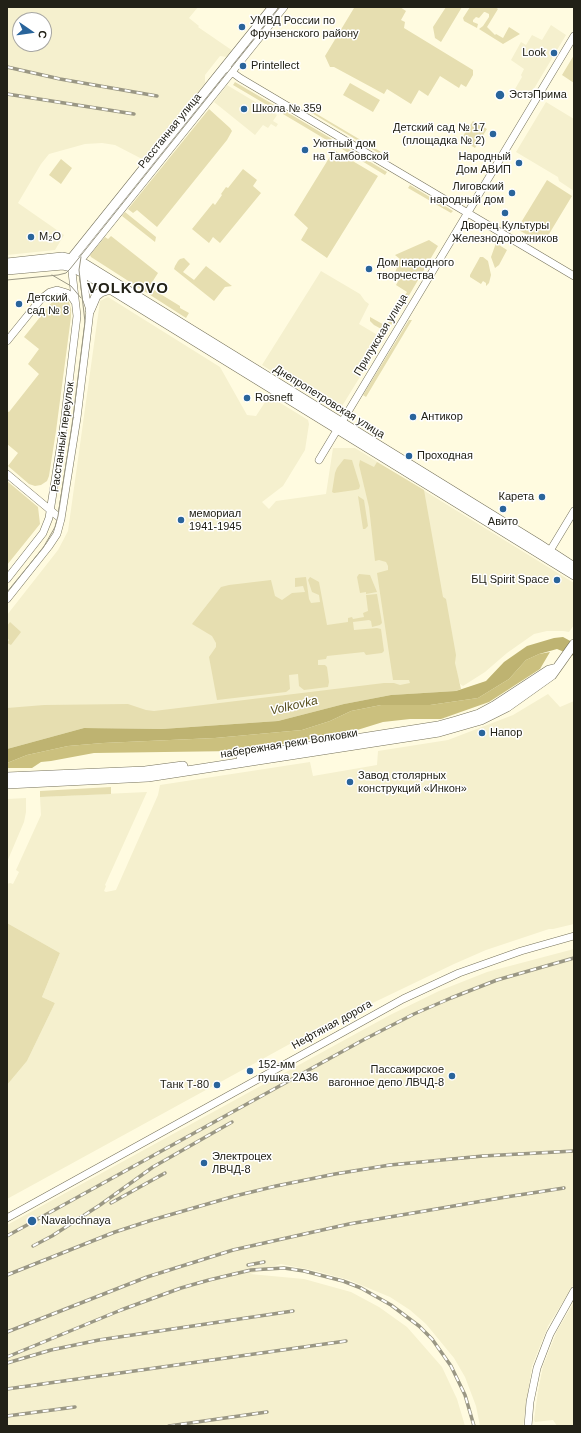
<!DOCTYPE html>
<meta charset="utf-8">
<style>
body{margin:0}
#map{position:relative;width:581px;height:1433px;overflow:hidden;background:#fffbe0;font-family:Helvetica,sans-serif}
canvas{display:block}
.frame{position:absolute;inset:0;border:8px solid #222117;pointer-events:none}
.north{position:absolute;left:12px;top:12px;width:40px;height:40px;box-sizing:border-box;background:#fff;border:1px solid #a7a6a2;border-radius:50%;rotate:103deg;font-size:11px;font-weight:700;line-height:16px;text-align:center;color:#222117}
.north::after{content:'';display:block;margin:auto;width:14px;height:18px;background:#29649b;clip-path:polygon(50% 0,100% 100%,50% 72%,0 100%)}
</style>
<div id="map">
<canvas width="581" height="1433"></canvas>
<div class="frame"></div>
<div class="north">С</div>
</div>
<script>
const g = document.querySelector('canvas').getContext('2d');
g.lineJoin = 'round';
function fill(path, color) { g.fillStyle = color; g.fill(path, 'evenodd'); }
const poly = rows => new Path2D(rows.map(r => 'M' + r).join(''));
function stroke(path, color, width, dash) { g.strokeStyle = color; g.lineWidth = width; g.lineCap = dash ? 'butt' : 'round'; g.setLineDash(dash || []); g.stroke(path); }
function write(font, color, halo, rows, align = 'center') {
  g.font = font + ' Helvetica,sans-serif'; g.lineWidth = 3; g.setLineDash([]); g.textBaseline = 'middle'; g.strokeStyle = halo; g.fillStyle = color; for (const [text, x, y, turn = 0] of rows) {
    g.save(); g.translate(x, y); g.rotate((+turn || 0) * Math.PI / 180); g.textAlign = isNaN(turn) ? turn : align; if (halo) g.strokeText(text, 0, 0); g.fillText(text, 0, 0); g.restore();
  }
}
fill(poly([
 [7,7,198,7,189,18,199,26,198,27,233,51,227,57,220,56,205,75,205,83,144,160,115,145,102,143,85,144,49,154,41,164,18,203,64,235,55,250,7,255],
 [20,20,44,20,44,44,20,44],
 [551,25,566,35,529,97,515,89,522,77,521,75,524,69,511,60,521,42,526,45,532,35,542,40],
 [227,85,277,115,273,121,278,124,276,127,271,124,268,128,263,125,255,135,214,102],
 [546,102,574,119,574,191,559,181,558,177,516,152],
 [321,271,360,294,365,301,369,304,359,324,381,337,382,341,339,411,317,398,311,396,262,365],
 [108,297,220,367,247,415,256,416,269,396,308,420,309,424,305,450,283,486,262,502,269,509,276,501,326,494,333,448,355,448,574,583,574,625,569,632,563,631,547,631,534,634,507,653,485,672,463,686,460,684,459,680,7,731,7,615,58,550,68,531,100,301],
 [548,694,560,707,574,701,574,924,553,929,549,929,486,950,454,964,308,1034,7,1199,7,1085,27,1061,55,1003,42,997,60,953,7,923,7,884,10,883,13,884,19,872,16,870,41,815,40,797,147,792,105,885,106,886,104,891,106,892,116,890,158,795,160,785,310,762,313,776,377,765,378,751,448,740,513,715],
 [26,798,26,812,24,822,7,862,7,799],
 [574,949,574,1284,548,1326,532,1366,523,1426,480,1426,476,1406,465,1377,454,1358,426,1324,410,1310,390,1297,349,1280,316,1271,281,1264,250,1274,304,1279,351,1292,379,1307,407,1327,442,1367,457,1399,465,1426,7,1426,7,1225,390,1015,439,991,487,972],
 [574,1302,574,1426,557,1426,553,1420,535,1422,534,1420,538,1391,543,1366,557,1331]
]), '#f5f0ce');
fill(poly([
 [353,7,400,7,406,11,401,20,405,22,404,28,473,70,473,75,466,87,461,84,459,88,440,76,428,96,419,90,411,104,387,89,384,94,334,67,330,67,325,56,354,8],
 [446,7,462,7,441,42,435,38,433,27],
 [470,7,495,7,498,9,487,27,495,35,496,34,503,38,509,27,520,34,503,44,479,29,483,26,489,17,489,14,485,12,484,12,479,18,476,17,473,20,473,22,478,24,477,28,464,21,463,18],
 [574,55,574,83,562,75],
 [235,82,281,109,279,112,233,85],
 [350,83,380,100,373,112,343,95],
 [305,107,381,152,380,154,305,109],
 [209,109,230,128,232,131,227,140,157,227,137,210,133,213,128,209],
 [285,111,332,139,330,142,283,114],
 [473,121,487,129,475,148,461,139],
 [339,143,387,172,385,175,337,146],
 [334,150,378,176,327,258,301,240,308,228,294,215],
 [61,159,72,168,61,184,49,175],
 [243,169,257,180,253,186,261,193,220,243,213,237,209,243,192,229,213,203,215,205,222,195,221,194,226,187,228,188],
 [547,180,572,196,543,244,517,229],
 [410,185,453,211,451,213,408,188],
 [125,212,156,237,155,242,122,216],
 [111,236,158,273,149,287,180,306,180,308,189,313,186,318,91,257,90,255,105,237,108,239],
 [429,240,438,246,401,309,397,307,407,292,396,285,400,278,394,274,397,268,395,267,400,259,395,255],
 [496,243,507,250,499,265,495,268,491,257],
 [480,257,483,257,488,261,491,275,489,283,486,286,486,283,483,281,481,284,470,277,470,275],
 [184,258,190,264,183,272,194,280,206,266,232,286,225,287,214,301,174,269,175,266,178,261,180,259],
 [57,296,65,299,69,302,71,309,71,317,56,431,49,476,47,481,41,485,35,486,29,484,8,466,18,453,7,444,7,411,9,412,39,374,28,364,39,349,24,337],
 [395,311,398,313,387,332,374,325,370,321,370,317,386,326],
 [409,320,412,320,366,397,363,395],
 [344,459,352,460,360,486,359,489,355,490,334,493,332,492,335,473,337,468],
 [360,460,374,467,377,462,424,490,443,597,446,599,456,655,455,663,461,689,456,691,391,695,344,704,278,721,162,729,84,728,7,749,7,708,44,705,128,704,146,710,154,711,384,683,394,683,400,685,410,683,409,680,393,680,377,573,388,570,388,566,386,562,379,560,375,561,369,507,359,465],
 [7,481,38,507,40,524,7,565],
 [358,496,364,500,368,526,365,529,363,529],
 [359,574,370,575,377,592,366,594,366,592,360,593,357,577],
 [306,577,309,599,311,603,320,602,319,595,312,592,308,580,310,577,319,582,327,625,348,622,348,618,352,617,353,619,364,617,363,613,368,611,366,595,377,594,382,623,380,625,372,627,371,621,369,620,353,622,354,630,377,628,381,629,384,651,382,653,366,655,364,652,327,656,326,659,318,660,318,665,325,665,327,667,329,682,328,687,304,690,299,686,298,674,289,675,290,689,286,692,217,700,209,657,216,647,216,643,212,636,192,624,221,587,229,585,271,580,275,596,282,600,292,593,305,592,303,586,295,587,295,578],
 [10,622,21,632,11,645,7,643,9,640,7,637,7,626],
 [111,787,111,794,40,797,40,791],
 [7,923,60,953,42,997,55,1003,27,1061,7,1085]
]), '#e6deb0');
fill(poly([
 [550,652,540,669,489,702,441,719,410,719,383,722,354,731,261,748,235,751,94,753,51,761,41,762,32,768,7,768,7,763,27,755,68,746,103,743,215,738,302,730,330,721,351,711,381,705,430,705,478,698,509,679,526,660,539,654]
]), '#cbc07e');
fill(poly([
 [563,637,574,643,574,656,557,649,539,654,526,660,509,679,478,698,430,705,381,705,351,711,330,721,302,730,215,738,103,743,68,746,27,755,7,763,7,749,84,728,162,729,278,721,344,704,391,695,456,691,486,681,504,662,527,646,554,638]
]), '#beb371');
const street = poly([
 [225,67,240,78,574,276],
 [75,265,80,261,284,7],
 [7,341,41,299,50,292,57,290,67,293,71,296,75,302],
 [319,460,574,36],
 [7,474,61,519],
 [548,554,574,511],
 [7,579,43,533,49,518,64,424,77,316,71,263],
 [7,599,49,546,57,534,61,519,77,418,89,319,90,310,86,298,82,269],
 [7,1218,403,999,459,973,521,951,574,936],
 [528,1426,530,1402,537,1368,550,1334,574,1291]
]);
const secondary = poly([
 [71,259,273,7],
 [7,263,62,257,71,259,85,264,537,543,574,567],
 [7,270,63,265,72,267,89,276,574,575],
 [90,310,96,296,101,292,110,289],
 [241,757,438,726,456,721,479,714,494,706,549,670,557,668],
 [7,777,145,771,183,766],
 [7,784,148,777,439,732,481,720,507,707,552,675,574,644]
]);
stroke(street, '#76725b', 8);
stroke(secondary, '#76725b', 10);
stroke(street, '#fff', 7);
stroke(secondary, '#fff', 9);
stroke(poly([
 [52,275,71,286,81,298],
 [7,280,58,275,66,273,70,269,280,7],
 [7,592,43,548,55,527,58,516,72,425,85,322,79,270,81,257]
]), '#9a9784', 1);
const rail = poly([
 [7,67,60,79,157,96],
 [7,94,134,114],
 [111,1203,165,1173],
 [7,1236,365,1039,414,1014,451,998,497,980,574,958],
 [33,1246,52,1236,100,1205,153,1167,232,1122],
 [248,1265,264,1262],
 [7,1275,115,1232,152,1220,235,1196,276,1186,335,1174,390,1165,483,1156,574,1151],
 [7,1332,147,1277,233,1250,349,1224,506,1197,564,1188],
 [7,1357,121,1310,181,1288,209,1280,251,1270,284,1268,304,1271,343,1281,361,1288,391,1305,419,1326,432,1339,451,1366,465,1395,474,1426],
 [7,1363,51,1350,99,1340,293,1311],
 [7,1389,346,1341],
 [7,1416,75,1407],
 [169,1426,267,1412]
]);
stroke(rail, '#9a9784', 3.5);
stroke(rail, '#fff', 2, [6]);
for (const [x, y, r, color] of [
 [242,27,4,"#29649b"],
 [554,53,4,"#29649b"],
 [243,66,4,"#29649b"],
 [500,95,5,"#29649b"],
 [244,109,4,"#29649b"],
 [493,134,4,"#29649b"],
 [305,150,4,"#29649b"],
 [519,163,4,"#29649b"],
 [512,193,4,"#29649b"],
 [505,213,4,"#29649b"],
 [31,237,4,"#29649b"],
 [369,269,4,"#29649b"],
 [19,304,4,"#29649b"],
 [247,398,4,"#29649b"],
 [413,417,4,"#29649b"],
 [409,456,4,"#29649b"],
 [542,497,4,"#29649b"],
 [503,509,4,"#29649b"],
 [181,520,4,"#29649b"],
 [557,580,4,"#29649b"],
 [482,733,4,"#29649b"],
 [350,782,4,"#29649b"],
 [250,1071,4,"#29649b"],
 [452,1076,4,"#29649b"],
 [217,1085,4,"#29649b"],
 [204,1163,4,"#29649b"],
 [32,1221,5,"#29649b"]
]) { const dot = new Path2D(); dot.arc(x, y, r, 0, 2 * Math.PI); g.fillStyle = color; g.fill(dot); stroke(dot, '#fff', 1.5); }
write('11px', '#222117', '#fff', [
 ["УМВД России по",250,21],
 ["Фрунзенского району",250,34],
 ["Look",546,53,"right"],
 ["Printellect",251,66],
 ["ЭстэПрима",509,95],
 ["Школа № 359",252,109],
 ["Детский сад № 17",485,128,"right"],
 ["(площадка № 2)",485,141,"right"],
 ["Уютный дом",313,144],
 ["на Тамбовской",313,157],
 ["Народный",511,157,"right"],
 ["Дом АВИП",511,170,"right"],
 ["Лиговский",504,187,"right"],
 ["народный дом",504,200,"right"],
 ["Дворец Культуры",505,226,"center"],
 ["Железнодорожников",505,239,"center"],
 ["М₂O",39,237],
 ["Дом народного",377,263],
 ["творчества",377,276],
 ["Детский",27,298],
 ["сад № 8",27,311],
 ["Rosneft",255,398],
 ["Антикор",421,417],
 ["Проходная",417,456],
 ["Карета",534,497,"right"],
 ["мемориал",189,514],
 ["1941-1945",189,527],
 ["Авито",503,522,"center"],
 ["БЦ Spirit Space",549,580,"right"],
 ["Напор",490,733],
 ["Завод столярных",358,776],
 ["конструкций «Инкон»",358,789],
 ["152-мм",258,1065],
 ["пушка 2А36",258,1078],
 ["Пассажирское",444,1070,"right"],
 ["вагонное депо ЛВЧД-8",444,1083,"right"],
 ["Танк Т-80",209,1085,"right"],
 ["Электроцех",212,1157],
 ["ЛВЧД-8",212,1170],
 ["Navalochnaya",41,1221]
], 'left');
write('11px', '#222117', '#fff', [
 ["Расстанная улица",170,131,-51],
 ["Прилукская улица",381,335,-59],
 ["Днепропетровская улица",329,402,32],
 ["Расстанный переулок",63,437,-82],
 ["набережная реки Волковки",289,744,-9],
 ["Нефтяная дорога",332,1025,-29]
]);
write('italic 12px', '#554c1a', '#fff', [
 ["Volkovka",294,706,-13]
]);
g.letterSpacing = '1px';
write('bold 15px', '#222117', '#fff', [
 ["VOLKOVO",128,289]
]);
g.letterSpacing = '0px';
</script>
